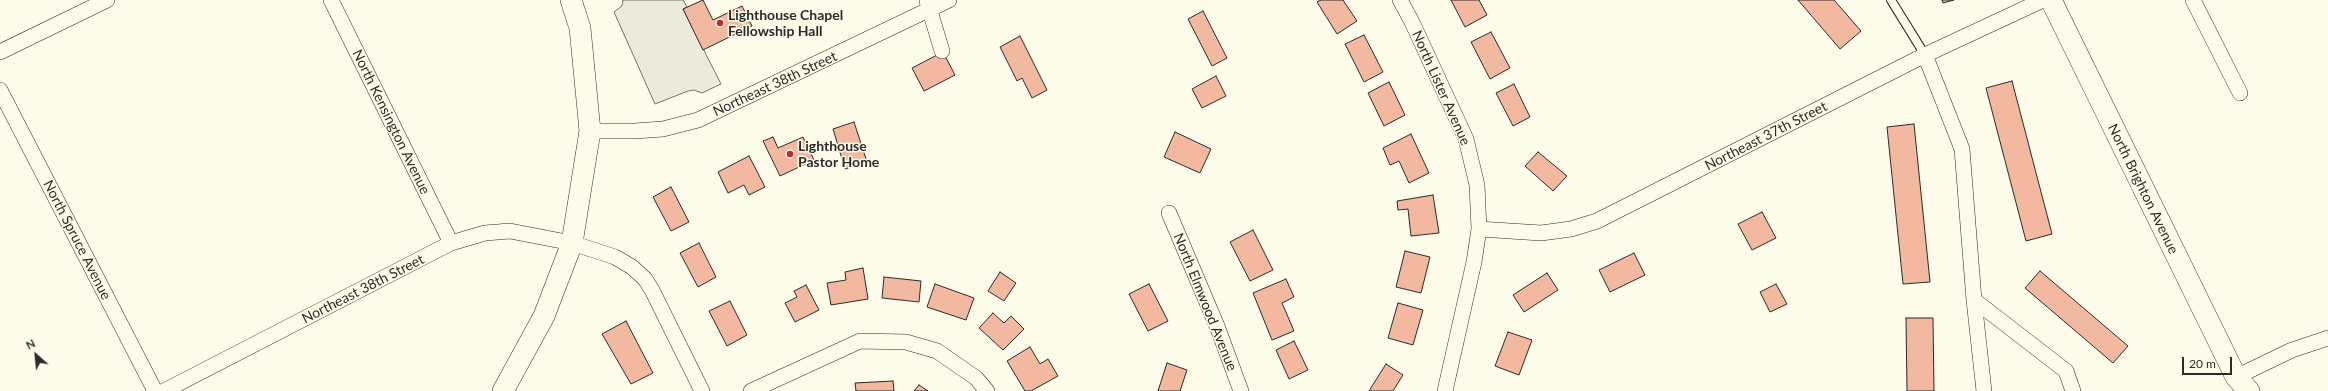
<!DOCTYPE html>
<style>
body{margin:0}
#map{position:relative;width:2328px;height:391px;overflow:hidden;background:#fdfbea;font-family:Lato,sans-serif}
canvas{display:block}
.north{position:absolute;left:16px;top:335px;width:40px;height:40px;-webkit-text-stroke:3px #fdfbea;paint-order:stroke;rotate:333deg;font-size:11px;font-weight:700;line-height:16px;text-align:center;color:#2b2b2b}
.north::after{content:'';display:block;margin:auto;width:14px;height:18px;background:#2b2b2b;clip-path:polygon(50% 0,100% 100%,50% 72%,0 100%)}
.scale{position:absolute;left:2182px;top:357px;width:50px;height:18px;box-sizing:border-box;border:2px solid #2b2b2b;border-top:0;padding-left:5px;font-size:12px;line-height:14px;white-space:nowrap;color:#2b2b2b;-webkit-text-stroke:3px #fdfbea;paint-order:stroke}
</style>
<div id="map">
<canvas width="2328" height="391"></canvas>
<div class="north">N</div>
<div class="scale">20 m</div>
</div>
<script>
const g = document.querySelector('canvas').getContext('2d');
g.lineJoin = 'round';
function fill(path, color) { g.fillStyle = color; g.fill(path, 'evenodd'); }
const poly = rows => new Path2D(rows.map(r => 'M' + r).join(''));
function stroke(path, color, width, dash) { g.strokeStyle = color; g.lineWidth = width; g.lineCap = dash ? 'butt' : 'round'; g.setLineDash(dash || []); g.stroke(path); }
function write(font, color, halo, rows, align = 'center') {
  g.font = font + ' Lato,sans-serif'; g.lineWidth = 3; g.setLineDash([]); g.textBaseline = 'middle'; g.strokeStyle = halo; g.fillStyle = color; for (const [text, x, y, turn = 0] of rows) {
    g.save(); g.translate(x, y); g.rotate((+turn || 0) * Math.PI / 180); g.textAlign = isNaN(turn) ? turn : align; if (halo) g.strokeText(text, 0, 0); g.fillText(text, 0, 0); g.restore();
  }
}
const parking = poly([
 [623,0,683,0,687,7,683,9,721,84,702,93,694,90,688,91,655,104,614,12,622,6,623,0]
]);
fill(parking, '#eceadb');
stroke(parking, '#74746e', 1);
const building = poly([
 [703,0,713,20,742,6,752,26,703,50,683,9,703,0],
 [1321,0,1343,0,1357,21,1337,34,1317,2,1321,0],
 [1451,0,1479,0,1487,15,1465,27,1451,0],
 [1798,0,1834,0,1861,31,1840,49,1798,0],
 [1942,0,1954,0,1943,3,1942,0],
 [1203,11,1227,58,1212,66,1188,19,1203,11],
 [1491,32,1510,68,1490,79,1471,42,1491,32],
 [1364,35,1383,72,1364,82,1345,44,1364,35],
 [1020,36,1047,90,1032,98,1022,78,1017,81,1000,47,1020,36],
 [943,52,955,75,924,91,912,68,943,52],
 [1216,76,1226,96,1202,108,1192,89,1216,76],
 [2012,81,2052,234,2026,241,1986,88,2012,81],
 [1389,82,1405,115,1384,126,1368,93,1389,82],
 [1514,84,1530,117,1513,126,1496,93,1514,84],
 [854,122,867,162,845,169,833,129,854,122],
 [1914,124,1930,282,1903,284,1887,127,1914,124],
 [1175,132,1211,149,1200,173,1164,157,1175,132],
 [1411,134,1429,173,1409,183,1399,161,1390,165,1383,148,1411,134],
 [773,137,778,148,803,137,814,160,780,176,763,141,773,137],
 [1538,152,1567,176,1553,191,1525,166,1538,152],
 [749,156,765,187,749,195,744,185,728,193,718,172,749,156],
 [671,187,689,222,671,231,653,197,671,187],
 [1433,195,1439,233,1411,236,1408,209,1398,210,1397,201,1433,195],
 [1762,212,1776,238,1752,250,1738,224,1762,212],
 [1253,230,1273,270,1250,281,1230,242,1253,230],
 [699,243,716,277,698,287,680,253,699,243],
 [1405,251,1430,257,1421,293,1396,287,1405,251],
 [1634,253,1645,275,1610,292,1599,270,1634,253],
 [863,268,868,299,831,305,827,283,846,280,845,272,863,268],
 [2040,271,2128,346,2113,363,2025,288,2040,271],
 [1000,272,1016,283,1004,301,988,291,1000,272],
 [1547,273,1558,290,1524,312,1513,295,1547,273],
 [884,277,921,281,919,302,882,298,884,277],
 [1286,279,1294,297,1282,303,1294,331,1272,340,1253,293,1286,279],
 [935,284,974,298,966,320,927,307,935,284],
 [1149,284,1168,321,1148,331,1129,294,1149,284],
 [1776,284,1787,304,1770,312,1760,292,1776,284],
 [806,285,819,310,795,322,785,303,797,297,794,291,806,285],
 [730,301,747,335,727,346,709,311,730,301],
 [1398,303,1423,310,1413,345,1388,338,1398,303],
 [993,313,1004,323,1011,316,1024,329,1003,350,979,328,993,313],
 [1906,318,1933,318,1934,391,1907,391,1906,318],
 [626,321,653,373,631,384,602,334,626,321],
 [1508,332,1532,340,1519,375,1495,366,1508,332],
 [1294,341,1308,370,1289,379,1276,350,1294,341],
 [1030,347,1040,364,1048,359,1058,376,1031,391,1025,391,1007,361,1030,347],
 [1167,363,1187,370,1180,391,1158,391,1167,363],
 [1386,364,1403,375,1393,391,1369,391,1386,364],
 [893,381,894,391,856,391,855,383,893,381],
 [919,385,928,391,914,391,919,385]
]);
fill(building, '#f2b8a0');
stroke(building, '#2b2b2b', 1);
const service = poly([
 [1891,0,1925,55]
]);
const minor = poly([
 [331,0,451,243],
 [1400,0,1412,22,1466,139,1477,185,1479,229,1474,262,1445,391],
 [2193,0,2240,93],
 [927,1,942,51],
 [0,52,107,0],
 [1925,55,1962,149,1974,300],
 [0,90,155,391],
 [590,131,635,131,663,129,698,120,949,0],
 [1169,213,1217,326,1241,391],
 [1479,229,1541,233,1571,229,1597,221,1925,55,2043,0],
 [2236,377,2292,350,2328,338],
 [164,391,451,243,485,233,510,231,572,243,615,257,632,267,645,279,652,290,702,391],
 [751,391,860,341,906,342,937,351,976,378,987,391],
 [1984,391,1974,300,2066,371,2073,391]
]);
const secondary = poly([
 [2051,0,2236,377,2249,391],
 [503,391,544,316,572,243,590,131,580,28,571,0]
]);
stroke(service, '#2b2b2b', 10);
stroke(minor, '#2b2b2b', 16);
stroke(secondary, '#2b2b2b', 22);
stroke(service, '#fdfbea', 8);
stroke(minor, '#fdfbea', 15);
stroke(secondary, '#fdfbea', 21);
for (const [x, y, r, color] of [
 [720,23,4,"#c62828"],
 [790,154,4,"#c62828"]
]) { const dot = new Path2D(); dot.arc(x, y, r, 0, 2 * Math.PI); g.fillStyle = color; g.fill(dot); stroke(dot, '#fdfbea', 1.5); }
write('bold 14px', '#2b2b2b', '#fdfbea', [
 ["Lighthouse Chapel",728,15],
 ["Fellowship Hall",728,31],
 ["Lighthouse",798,146],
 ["Pastor Home",798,162]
], 'left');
write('14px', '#2b2b2b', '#fdfbea', [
 ["Northeast 38th Street",775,84,-25],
 ["North Lister Avenue",1441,88,66],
 ["North Kensington Avenue",391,122,64],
 ["Northeast 37th Street",1766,136,-27],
 ["North Brighton Avenue",2143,189,64],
 ["North Spruce Avenue",77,240,63],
 ["Northeast 38th Street",363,289,-27],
 ["North Elmwood Avenue",1205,302,68]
]);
</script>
